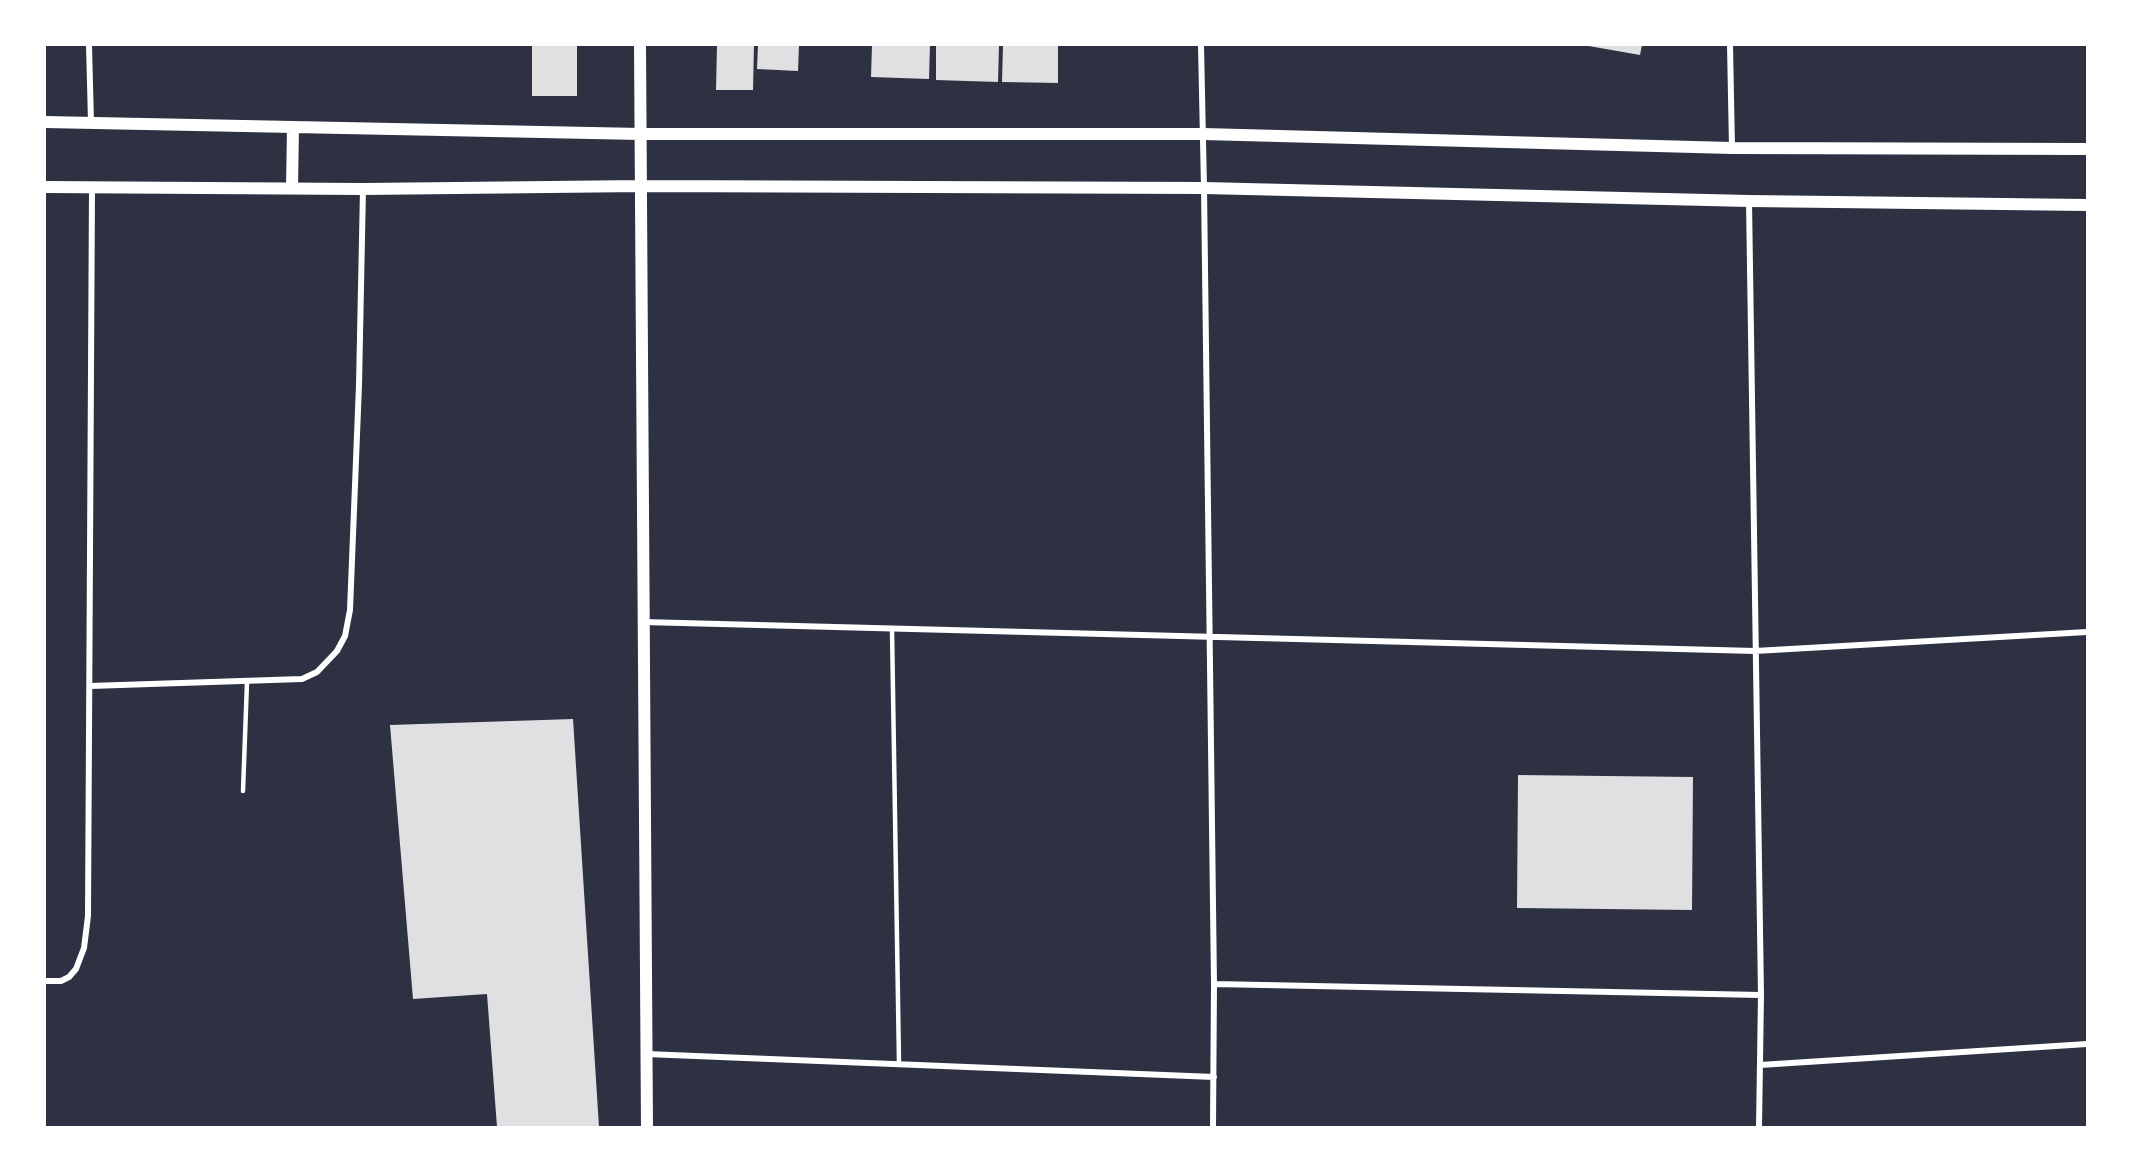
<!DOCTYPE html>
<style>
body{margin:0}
#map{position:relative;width:2132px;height:1172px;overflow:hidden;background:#2d3142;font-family:"Alegreya Sans",sans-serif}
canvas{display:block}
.frame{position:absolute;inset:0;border:46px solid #fff;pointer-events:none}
</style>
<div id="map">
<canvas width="2132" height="1172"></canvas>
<div class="frame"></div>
</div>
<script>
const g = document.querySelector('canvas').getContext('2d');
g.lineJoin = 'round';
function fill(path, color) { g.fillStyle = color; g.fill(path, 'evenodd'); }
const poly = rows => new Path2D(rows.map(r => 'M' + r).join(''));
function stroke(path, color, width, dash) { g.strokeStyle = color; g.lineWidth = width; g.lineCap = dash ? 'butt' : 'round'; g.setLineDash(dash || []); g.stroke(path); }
fill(poly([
 [532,45,577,45,577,96,532,96],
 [717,45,754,45,753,90,716,90],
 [758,45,799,45,798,71,757,69],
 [872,45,930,45,929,79,871,77],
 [936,45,999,45,998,82,936,80],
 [1003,45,1058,45,1058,83,1002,82],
 [1583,45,1642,45,1640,55],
 [573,719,599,1127,497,1127,487,994,413,999,390,725],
 [1518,775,1693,777,1692,910,1517,908]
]), '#e0e0e3');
stroke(poly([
 [892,629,899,1063],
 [243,791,247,682]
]), '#fff', 4.5);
stroke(poly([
 [89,45,91,122],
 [1201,45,1204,188,1214,984,1213,1127],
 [1730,45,1732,148],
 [1749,201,1761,995,1759,1127],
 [643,622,1755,651,2087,632],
 [90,686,302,679,317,672,337,651,345,636,350,610,359,385,363,189],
 [45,981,61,981,69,977,76,969,84,948,88,916,92,188],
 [1214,984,1761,995],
 [646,1054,1214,1077],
 [1760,1065,2087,1044]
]), '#fff', 6);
stroke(poly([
 [640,45,647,1127],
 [45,122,641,134,1203,134,1732,148,2087,149],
 [45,187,363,189,642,186,1204,188,1749,201,2087,205],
 [292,188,293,127]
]), '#fff', 12);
</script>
